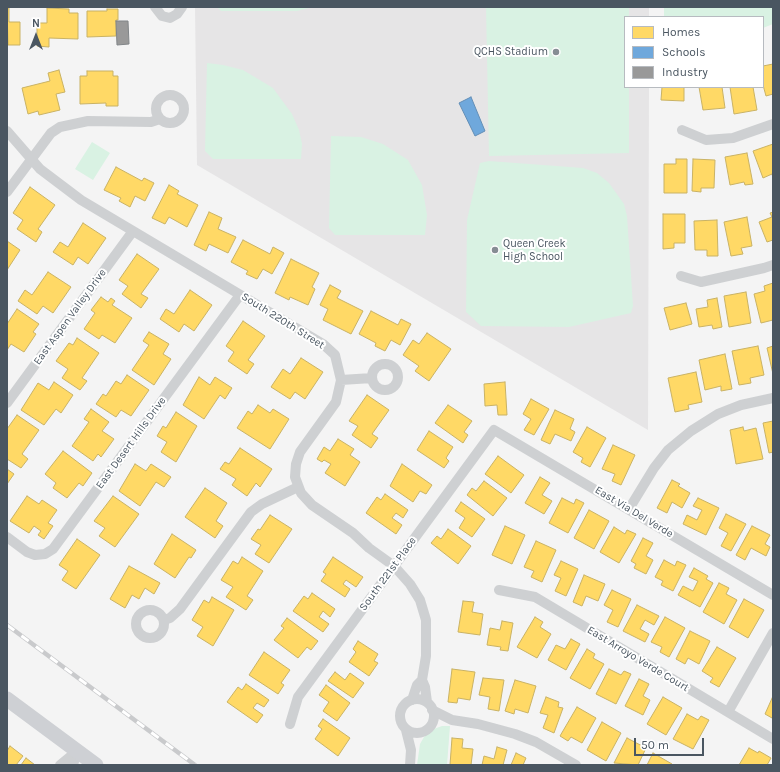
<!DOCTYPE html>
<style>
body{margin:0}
#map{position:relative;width:780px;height:772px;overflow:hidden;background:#f4f4f4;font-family:Karla,sans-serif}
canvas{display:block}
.frame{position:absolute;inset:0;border:8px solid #4a5661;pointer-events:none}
.legend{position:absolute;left:624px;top:16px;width:140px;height:72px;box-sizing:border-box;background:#fff;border:1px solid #b7bbc0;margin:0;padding:5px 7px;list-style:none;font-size:12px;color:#4a5661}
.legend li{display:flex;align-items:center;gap:8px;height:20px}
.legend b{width:20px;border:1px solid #b7bbc0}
.north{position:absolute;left:16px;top:16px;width:40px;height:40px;-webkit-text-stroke:3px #fff;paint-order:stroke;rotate:0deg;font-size:11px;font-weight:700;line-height:16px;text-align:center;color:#4a5661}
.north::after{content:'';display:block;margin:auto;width:14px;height:18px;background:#4a5661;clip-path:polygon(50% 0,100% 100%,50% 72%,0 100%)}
.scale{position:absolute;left:634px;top:738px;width:70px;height:18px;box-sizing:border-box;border:2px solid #4a5661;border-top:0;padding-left:5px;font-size:12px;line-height:14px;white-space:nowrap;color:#4a5661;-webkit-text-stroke:3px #fff;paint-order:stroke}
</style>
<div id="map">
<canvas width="780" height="772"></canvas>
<div class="frame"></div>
<ul class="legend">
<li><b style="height:11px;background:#ffd966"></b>Homes</li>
<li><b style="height:11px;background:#6fa8dc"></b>Schools</li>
<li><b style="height:11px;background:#999"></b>Industry</li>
</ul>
<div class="north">N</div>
<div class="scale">50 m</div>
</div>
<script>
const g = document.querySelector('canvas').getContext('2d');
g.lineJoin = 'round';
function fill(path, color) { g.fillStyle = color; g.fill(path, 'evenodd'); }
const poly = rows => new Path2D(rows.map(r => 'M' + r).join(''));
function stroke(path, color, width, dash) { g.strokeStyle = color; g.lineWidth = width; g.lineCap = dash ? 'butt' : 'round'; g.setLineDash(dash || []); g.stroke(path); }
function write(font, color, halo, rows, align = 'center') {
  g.font = font + ' Karla,sans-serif'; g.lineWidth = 4; g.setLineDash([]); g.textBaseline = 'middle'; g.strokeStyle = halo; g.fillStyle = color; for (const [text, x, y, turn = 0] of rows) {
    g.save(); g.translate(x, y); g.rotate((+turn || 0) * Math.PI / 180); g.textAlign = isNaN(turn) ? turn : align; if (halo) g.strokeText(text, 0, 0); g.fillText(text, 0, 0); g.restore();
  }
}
fill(poly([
 [195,7,649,7,649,17,625,17,625,87,649,87,648,430,197,165]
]), '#e6e5e6');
fill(poly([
 [217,7,313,7,297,11,221,11],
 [486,7,629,7,629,17,625,17,625,87,629,87,629,153,489,156],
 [664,7,773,7,773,24,763,28,763,17,664,17],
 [207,63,223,65,243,70,273,88,292,114,299,130,302,144,301,159,213,159,205,151],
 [331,136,361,137,383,144,408,160,422,185,427,215,425,235,335,235,329,228],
 [92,142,110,153,93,180,75,169],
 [489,161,583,168,597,173,609,183,624,204,627,216,633,306,631,313,569,327,481,326,466,312,467,220,480,163],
 [442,726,450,726,447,765,417,765,420,744,424,737,431,730]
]), '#d9f2e3');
const homes = poly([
 [7,8,9,8,9,22,20,22,20,45,8,45,7,8],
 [47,8,69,9,69,13,78,13,78,39,49,38,49,47,37,46,37,23,47,23,47,8],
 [107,9,118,9,118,20,116,20,116,36,87,37,87,11,107,11,107,9],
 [773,64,773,94,766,96,763,85,763,66,773,64],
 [59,70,65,92,56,94,60,110,39,115,38,111,28,114,22,88,50,81,48,73,59,70],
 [87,71,113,71,113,76,118,76,118,106,106,106,106,103,80,104,80,76,87,76,87,71],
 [662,87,684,87,684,101,661,100,662,87],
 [699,87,722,87,725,108,703,110,699,87],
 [730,87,753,87,757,110,734,114,730,87],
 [773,144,773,178,772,174,763,178,753,151,773,144],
 [747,153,753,184,745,185,744,182,730,185,725,157,747,153],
 [676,159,687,159,687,193,664,193,664,164,676,164,676,159],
 [693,159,715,160,714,188,701,188,701,192,692,191,693,159],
 [116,167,142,181,144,178,154,183,145,201,135,196,130,207,119,201,121,198,104,190,116,167],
 [169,185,179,191,177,194,198,205,187,227,169,217,165,224,152,218,169,185],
 [30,187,55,205,38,229,42,232,36,242,17,229,23,220,13,213,30,187],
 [209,212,222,218,218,229,236,237,228,253,209,244,206,251,194,245,209,212],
 [773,212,773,240,767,242,759,222,772,217,770,213,773,212],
 [663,214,685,214,685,243,674,243,674,248,663,249,663,214],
 [747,217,752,246,741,248,743,254,731,256,724,222,747,217],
 [717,220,718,256,707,256,707,250,695,250,694,221,717,220],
 [83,223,106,238,88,264,78,257,73,265,53,252,60,242,68,247,83,223],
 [243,240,270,254,273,247,284,253,272,274,263,269,257,279,246,274,248,271,231,262,243,240],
 [7,241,20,250,7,270,7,241],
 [137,254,159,269,141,294,148,298,141,308,122,294,128,286,119,280,137,254],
 [291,259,319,273,312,287,315,289,308,305,290,297,289,300,275,293,291,259],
 [48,272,71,287,53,313,43,306,37,314,18,301,25,290,32,295,48,272],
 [773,283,773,320,761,323,754,294,765,291,764,286,773,283],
 [330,285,341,291,337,298,363,311,351,334,323,320,328,309,320,305,330,285],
 [190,290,212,305,194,331,184,324,179,332,160,319,166,309,174,314,190,290],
 [746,292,751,323,729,327,724,296,746,292],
 [101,297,108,302,111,298,115,301,112,305,132,318,115,343,102,335,99,339,84,329,95,313,91,310,101,297],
 [717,298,722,327,713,329,712,325,699,327,696,309,708,307,707,300,717,298],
 [686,303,692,324,670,330,664,308,686,303],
 [17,309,39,324,33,332,36,334,24,352,11,344,7,350,7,324,17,309],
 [371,311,398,325,401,319,411,324,400,345,391,340,385,351,375,346,376,343,359,334,371,311],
 [243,321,265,336,248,360,254,364,247,374,228,361,234,352,226,346,243,321],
 [149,332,169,344,163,354,171,359,154,385,132,370,149,345,143,341,149,332],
 [427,333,451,349,429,381,415,371,419,366,403,355,413,340,419,344,427,333],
 [77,338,99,353,82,378,87,381,80,390,62,378,68,369,56,361,69,343,73,345,77,338],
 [758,346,764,375,750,378,751,383,739,385,732,351,758,346],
 [773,346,773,374,767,348,773,346],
 [725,354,732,389,721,391,721,386,705,390,699,360,725,354],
 [301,358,323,372,305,399,295,392,290,399,271,387,283,369,290,374,301,358],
 [696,372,702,402,688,405,689,409,675,412,668,378,696,372],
 [127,375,149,390,131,416,121,410,116,417,96,404,103,394,106,396,116,381,121,384,127,375],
 [199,377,210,385,215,377,232,388,225,399,220,395,204,419,183,405,199,377],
 [54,382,73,395,61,413,56,409,44,425,21,410,38,383,49,390,54,382],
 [505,382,507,415,498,415,497,405,485,406,484,384,505,382],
 [367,395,389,410,372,434,378,438,371,448,352,435,358,426,349,421,367,395],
 [531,399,549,409,534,435,524,430,531,419,523,414,531,399],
 [258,405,270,413,273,409,289,419,270,449,237,428,248,411,252,414,258,405],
 [448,405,472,421,464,432,468,435,463,443,435,423,448,405],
 [91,409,109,422,102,431,114,439,101,457,98,454,93,461,72,446,89,422,84,419,91,409],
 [555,410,574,419,570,429,575,432,571,441,555,434,550,444,541,440,555,410],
 [176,412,197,426,176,462,161,452,167,442,157,436,163,426,166,428,176,412],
 [17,415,39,430,22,454,28,459,21,468,7,459,7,429,17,415],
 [773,421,773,452,769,453,763,423,773,421],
 [587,427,606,438,590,467,581,462,583,458,573,452,587,427],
 [743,427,744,431,756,428,763,459,736,464,730,430,743,427],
 [429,431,453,447,446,458,449,461,444,468,417,450,429,431],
 [338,439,354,449,350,455,360,462,345,486,325,473,331,464,324,460,322,462,317,459,324,447,330,451,338,439],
 [613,445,635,455,621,485,612,481,615,474,602,469,613,445],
 [240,448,272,469,260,487,256,483,247,496,232,485,236,479,220,469,225,462,229,464,240,448],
 [63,451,92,473,83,486,79,483,67,498,53,488,56,483,45,474,63,451],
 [498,456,524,475,511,493,485,474,498,456],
 [135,464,146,471,151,464,171,477,164,487,156,482,140,506,119,491,135,464],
 [402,464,432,485,426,494,420,491,413,502,390,486,402,464],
 [7,469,14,474,7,484,7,469],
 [540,477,550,483,542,495,552,501,544,514,525,503,540,477],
 [672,480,680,484,678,486,690,493,682,508,672,502,667,513,657,508,672,480],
 [484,481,507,498,493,516,467,495,472,488,476,491,484,481],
 [205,488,227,503,216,521,223,526,215,538,185,517,205,488],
 [385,494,408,510,403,518,396,513,392,518,402,525,396,534,366,513,377,497,381,500,385,494],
 [27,496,39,504,42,500,57,510,48,523,53,526,44,539,38,535,41,531,34,526,29,533,10,521,27,496],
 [113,496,139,514,115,547,99,536,105,528,94,521,113,496],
 [562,498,574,504,576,499,584,503,568,533,549,523,562,498],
 [698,498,719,508,706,535,683,524,687,515,697,520,702,510,693,506,698,498],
 [461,502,485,519,472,537,459,528,465,518,455,511,461,502],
 [589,510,609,521,594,549,574,538,589,510],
 [726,514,746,524,731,551,721,546,728,533,719,528,726,514],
 [270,515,292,529,269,563,255,554,261,545,251,539,258,529,260,530,270,515],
 [505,526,525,535,512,564,492,555,505,526],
 [752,526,770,535,765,544,770,547,766,556,751,548,745,560,736,555,752,526],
 [614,527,625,534,627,530,636,534,619,563,600,552,614,527],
 [448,529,471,546,458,564,431,543,437,536,441,539,448,529],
 [172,534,196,550,191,558,189,557,175,578,154,564,172,534],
 [643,538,653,543,646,556,653,560,646,574,634,568,636,564,631,561,643,538],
 [77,539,100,555,76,589,62,580,68,571,59,565,77,539],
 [536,541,556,550,542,582,531,577,534,571,524,567,536,541],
 [242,557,263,571,247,596,253,600,246,610,226,597,233,587,221,580,233,561,238,564,242,557],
 [333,557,363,577,356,587,346,580,343,584,350,589,345,597,321,581,326,574,323,572,333,557],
 [664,560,675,566,677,561,686,565,673,591,661,585,663,581,655,577,664,560],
 [561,561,578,569,566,596,555,591,561,578,554,575,561,561],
 [129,566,160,583,154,594,145,588,139,599,132,595,125,608,110,599,129,566],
 [694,568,708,576,706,579,713,583,700,607,678,595,683,586,693,591,698,581,689,577,694,568],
 [584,575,605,584,598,601,586,596,582,606,573,602,584,575],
 [719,583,729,588,726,594,737,600,724,624,703,612,719,583],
 [612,590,631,599,618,627,607,622,613,610,604,605,612,590],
 [312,593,335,609,330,617,323,611,319,617,329,624,323,632,293,611,304,596,308,599,312,593],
 [212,597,234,610,213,646,197,636,203,627,192,620,204,600,209,603,212,597],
 [744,599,764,610,748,638,729,627,744,599],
 [463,601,474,602,472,612,483,614,480,635,458,632,463,601],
 [637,605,659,616,654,625,645,620,640,629,649,634,645,642,623,631,637,605],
 [535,617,543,622,540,627,551,634,537,658,517,647,535,617],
 [665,617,685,628,669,657,660,652,662,647,651,642,665,617],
 [287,618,318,641,311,650,307,647,298,658,274,640,284,628,281,626,287,618],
 [502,621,513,623,508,651,500,650,501,647,487,645,490,628,500,630,502,621],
 [690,631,710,641,699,664,688,658,685,664,676,659,690,631],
 [571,639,580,644,566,670,548,660,556,645,565,649,571,639],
 [358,641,378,654,374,661,378,663,369,676,349,662,356,652,353,649,358,641],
 [717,647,736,658,719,687,710,682,713,678,702,671,717,647],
 [587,649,595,654,593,658,604,664,590,689,570,678,587,649],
 [264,652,290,670,281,683,284,685,278,694,249,675,264,652],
 [452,669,475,672,470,700,458,698,457,703,448,702,452,669],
 [609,669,621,675,624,671,631,674,616,704,596,694,609,669],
 [335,672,345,680,350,673,364,683,353,698,328,681,335,672],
 [483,678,504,680,499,711,488,709,490,697,479,695,483,678],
 [639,679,649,684,643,696,650,700,643,715,625,706,639,679],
 [515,680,536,686,528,713,515,709,514,714,505,711,515,680],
 [246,684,269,700,264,707,257,703,253,708,263,715,257,723,227,702,238,687,242,690,246,684],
 [326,685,350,703,337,721,323,711,329,702,319,695,326,685],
 [773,696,773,715,772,718,765,714,773,696],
 [546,697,559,702,558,707,563,708,554,733,543,728,548,715,540,713,546,697],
 [663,697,682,708,666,735,647,724,663,697],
 [577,707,596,718,582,743,571,737,568,741,560,736,577,707],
 [687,714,698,720,701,716,709,720,693,749,673,739,687,714],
 [323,719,350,738,338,756,315,739,322,729,318,726,323,719],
 [602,722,621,733,606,761,587,750,602,722],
 [452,738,463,739,462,748,473,749,471,765,450,765,452,738],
 [627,738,646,748,638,765,614,763,627,738],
 [10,746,23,756,16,765,7,765,7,751,10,746],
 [497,747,507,750,503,765,482,765,484,756,494,759,497,747],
 [749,748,758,753,759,751,771,758,767,765,739,765,749,748],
 [516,753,526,758,523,765,511,765,516,753],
 [653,753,672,764,672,765,647,765,653,753],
 [26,758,35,765,21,765,26,758]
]);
fill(homes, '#ffd966');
stroke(homes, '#c9b264', 1);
const schools = poly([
 [471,97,485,131,475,136,459,103,471,97]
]);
fill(schools, '#6fa8dc');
stroke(schools, '#648fb7', 1);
const industry = poly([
 [116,21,128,21,129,44,117,45,116,21]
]);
fill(industry, '#999');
stroke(industry, '#818588', 1);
stroke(poly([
 [155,7,162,16,170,18,177,14,182,7],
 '156 109a14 14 0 1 1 28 0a14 14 0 1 1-28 0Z',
 [682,130,706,140,733,138,773,124],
 [7,131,40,169,81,200,323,344,335,355,341,380,336,402,300,452,296,464,295,477,301,493,312,505,353,533,369,548,394,566,410,584,420,600,426,620,426,656,422,680,417,685,412,700],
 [7,192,51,133,60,127,88,121,151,122,160,119],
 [681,276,701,282,764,268,773,265],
 '372 377a13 13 0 1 1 26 0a13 13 0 1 1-26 0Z',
 [341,380,372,378],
 [7,403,133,231],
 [629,509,654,468,668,450,691,431,718,414,741,405,773,398],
 [7,537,27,552,35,555,45,554,53,549,240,295],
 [499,590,535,597,773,739],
 '136 624a14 14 0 1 1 28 0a14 14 0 1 1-28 0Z',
 [164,620,170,618,180,609,251,512,262,504,298,487],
 [422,680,425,687,427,702],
 '400 716a17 17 0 1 1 34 0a17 17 0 1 1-34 0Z',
 [432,710,452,720,478,724,515,734,536,742,576,765],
 [728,712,773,633],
 [290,724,298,697,494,430,773,595],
 [406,730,411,750,410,765],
 [60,765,77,751],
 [73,765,77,751]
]), '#ced0d2', 10);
stroke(poly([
 [7,699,96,765]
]), '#ced0d4', 15);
const rail = poly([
 [7,625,195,765]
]);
stroke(rail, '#c9cacc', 4.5);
stroke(rail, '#fff', 3, [9]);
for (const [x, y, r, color] of [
 [556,52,4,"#868d94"],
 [495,250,4,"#868d94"]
]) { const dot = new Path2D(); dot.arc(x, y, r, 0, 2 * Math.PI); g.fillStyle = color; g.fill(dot); stroke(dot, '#fff', 1.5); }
write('11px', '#4a5661', '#fff', [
 ["QCHS Stadium",548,52],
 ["Queen Creek",503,244,"left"],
 ["High School",503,257,"left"]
], 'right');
write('11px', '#4a5661', '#fff', [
 ["East Aspen Valley Drive",70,317,-54],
 ["South 220th Street",283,321,32],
 ["East Desert Hills Drive",131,443,-54],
 ["East Via Del Verde",634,512,31],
 ["South 221st Place",388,574,-54],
 ["East Arroyo Verde Court",638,659,31]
]);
</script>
